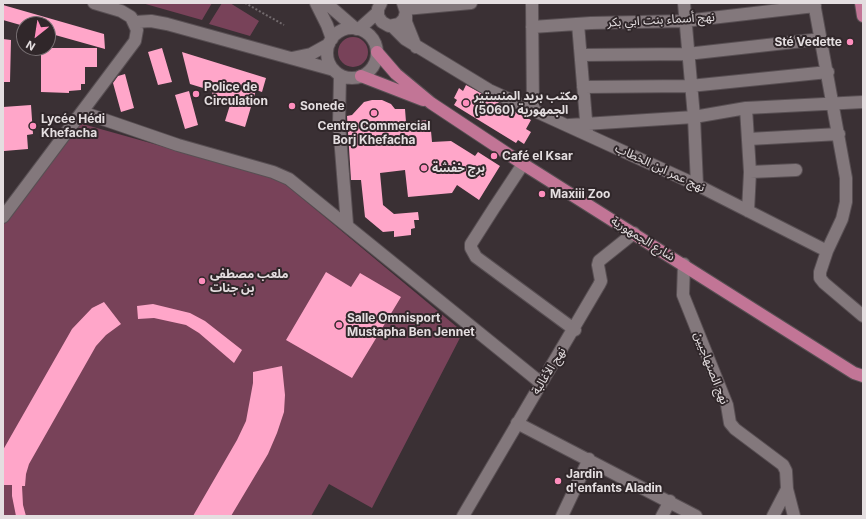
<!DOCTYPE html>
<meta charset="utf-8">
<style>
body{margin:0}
#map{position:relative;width:866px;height:519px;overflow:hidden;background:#3a3034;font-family:Inter,sans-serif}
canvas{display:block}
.frame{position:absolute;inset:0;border:4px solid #e4dee0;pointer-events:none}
.north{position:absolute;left:16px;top:16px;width:40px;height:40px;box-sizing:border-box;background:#30272a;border:1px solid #787073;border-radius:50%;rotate:210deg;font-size:11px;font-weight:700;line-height:16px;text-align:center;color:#e4dee0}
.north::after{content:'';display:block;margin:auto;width:14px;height:18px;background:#fe8ebd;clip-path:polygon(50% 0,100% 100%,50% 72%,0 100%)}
</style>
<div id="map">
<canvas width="866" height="519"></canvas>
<div class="frame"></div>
<div class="north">N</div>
</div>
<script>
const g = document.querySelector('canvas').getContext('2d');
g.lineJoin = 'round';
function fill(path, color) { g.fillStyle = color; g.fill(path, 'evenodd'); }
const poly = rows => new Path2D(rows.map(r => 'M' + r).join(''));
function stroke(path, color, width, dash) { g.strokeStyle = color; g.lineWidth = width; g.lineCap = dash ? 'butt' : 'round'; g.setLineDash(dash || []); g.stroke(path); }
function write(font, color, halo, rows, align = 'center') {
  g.font = font + ' Inter,"Noto Sans Arabic",sans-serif'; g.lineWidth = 4; g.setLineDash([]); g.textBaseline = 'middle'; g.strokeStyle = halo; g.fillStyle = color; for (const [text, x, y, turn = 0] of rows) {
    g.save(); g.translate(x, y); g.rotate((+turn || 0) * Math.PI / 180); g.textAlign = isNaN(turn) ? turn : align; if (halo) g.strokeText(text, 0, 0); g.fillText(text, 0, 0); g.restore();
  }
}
fill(poly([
 [142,3,212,3,202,20],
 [222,3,230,3,259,21,250,36,209,24],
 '338 52a15 15 0 1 1 30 0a15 15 0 1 1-30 0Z',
 [79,123,279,179,463,332,372,508,329,484,311,516,3,516,3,220]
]), '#784259');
fill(poly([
 [3,5,104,34,105,49,48,33,48,24,24,24,24,26,3,20],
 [3,39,11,40,10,82,3,82],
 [41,48,97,48,97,67,85,67,85,84,81,84,81,90,69,91,69,93,41,92],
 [162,48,172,82,158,85,148,52],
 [182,52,266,78,262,92,256,90,245,127,225,121,230,105,211,98,213,91,190,84],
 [125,74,134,108,121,112,113,83,118,76],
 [466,85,531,120,526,129,531,132,524,144,518,140,516,143,454,105,457,100,454,98,459,88,463,91],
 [189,91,198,125,185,129,175,95],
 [372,100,382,100,391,104,395,109,405,109,406,122,430,120,432,142,451,141,475,156,478,152,500,166,479,200,457,185,452,193,408,197,405,170,380,173,383,205,394,214,418,212,419,220,414,220,415,228,411,229,411,235,394,237,394,231,383,232,365,217,361,180,351,180,347,116,352,115,364,102],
 [31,105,33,134,27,135,28,149,4,151,3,107],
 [326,272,351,287,360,273,401,297,352,378,286,340],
 [104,302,121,324,106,335,96,346,29,464,26,474,25,486,22,486,23,505,26,516,16,516,12,496,12,485,3,485,3,450,72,329,92,308],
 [153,304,190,313,205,321,242,350,234,363,199,333,186,325,154,318,138,319,137,306],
 [282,366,285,395,284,412,277,433,268,454,231,516,193,516,237,440,246,421,253,383,253,372]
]), '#ffa6c9');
const minor = poly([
 [316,3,327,25,332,39],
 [326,3,356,29],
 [381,3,378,9,378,16,382,22,389,26,399,24,404,19,406,12,403,3],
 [532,3,533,110],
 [684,3,694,117,697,185],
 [814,3,846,178,846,202,842,219,827,251],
 [405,9,471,3],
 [406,15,406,22,416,47],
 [135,22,151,21,167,24,334,70],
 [578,24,587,132],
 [392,26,405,39,489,90,697,185,827,251,820,272,820,278,824,283,863,316],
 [532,27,591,23,685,21,815,6],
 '327 53a25 25 0 1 1 50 0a25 25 0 1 1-50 0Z',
 [359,29,378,12],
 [581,55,687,54,821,39],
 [292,58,311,54,329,44],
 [340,75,339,124,347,224],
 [583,87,690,86,828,72],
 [746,108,750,172,748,211],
 [82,112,178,145,273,172,289,179,541,383],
 [569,125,694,117,746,108,863,102],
 [749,139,839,134],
 [523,164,494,208,471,244,471,248,476,257,575,330],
 [750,172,796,170],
 [3,217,135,41,137,30,131,17,121,11,94,3],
 [684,264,683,295,727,405,730,423,735,429,783,465,786,471,787,489,773,516],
 [517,423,696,516],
 [787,489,794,516],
 [463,516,599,285,601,281,598,265,599,261,634,233],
 [562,516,589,459],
 [662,516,670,501]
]);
const major = poly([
 [861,3,863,16],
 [377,52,396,74,431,103,523,164,854,373,863,376],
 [361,76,423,100]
]);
stroke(minor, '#584f53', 14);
stroke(major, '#584f53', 14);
stroke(poly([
 [245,3,284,25]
]), '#726a6d', 2, [2, 2]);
stroke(minor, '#83787c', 12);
stroke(major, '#c27596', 12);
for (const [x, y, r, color] of [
 [850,42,4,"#fe8ebd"],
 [196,94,4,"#fe8ebd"],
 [466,103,4,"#fe8ebd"],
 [292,106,4,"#fe8ebd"],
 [374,113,4,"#fe8ebd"],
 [33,126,4,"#fe8ebd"],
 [494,156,4,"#fe8ebd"],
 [424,168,4,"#fe8ebd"],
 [542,194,4,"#fe8ebd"],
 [202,281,4,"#fe8ebd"],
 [339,325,4,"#fe8ebd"],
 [558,481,4,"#fe8ebd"]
]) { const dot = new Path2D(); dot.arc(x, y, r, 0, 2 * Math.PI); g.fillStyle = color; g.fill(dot); stroke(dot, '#30272a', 1.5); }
write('12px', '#e4dee0', '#30272a', [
 ["نهج أسماء بنت ابي بكر",661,20,-3],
 ["نهج عمر ابن الخطاب",660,168,25],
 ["شارع الجمهورية",643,239,32],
 ["نهج الصنهاجيين",711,368,69],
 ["نهج الأغالبة",549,371,-58]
]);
write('bold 12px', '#e4dee0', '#30272a', [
 ["Sté Vedette",842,42,"right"],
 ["Police de",204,87],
 ["Circulation",204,101],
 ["مكتب بريد المنستير",474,96],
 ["الجمهورية (5060)",474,110],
 ["Sonede",300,106],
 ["Lycée Hédi",41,119],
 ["Khefacha",41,133],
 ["Centre Commercial",374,126,"center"],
 ["Borj Khefacha",374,140,"center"],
 ["Café el Ksar",502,156],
 ["برج خفشة",432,168],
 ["Maxiii Zoo",550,194],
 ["ملعب مصطفى",210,274],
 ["بن جنات",210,288],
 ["Salle Omnisport",347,318],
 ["Mustapha Ben Jennet",347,332],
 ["Jardin",566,474],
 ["d'enfants Aladin",566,488]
], 'left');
</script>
